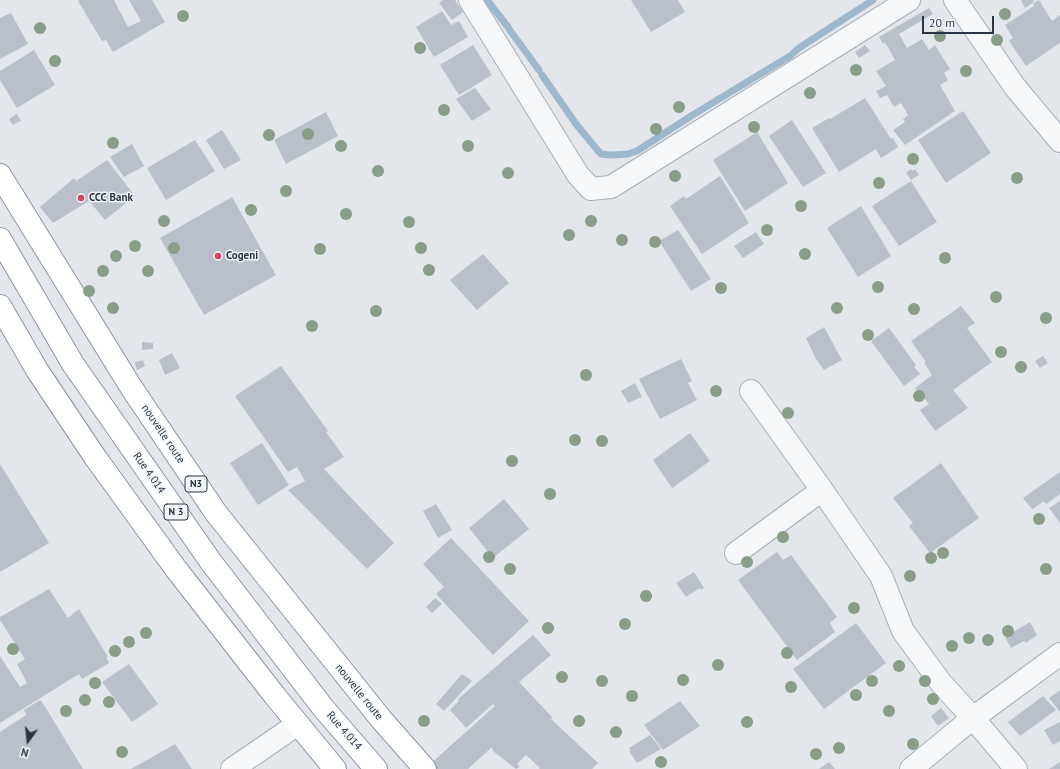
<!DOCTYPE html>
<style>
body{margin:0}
#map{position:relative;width:1060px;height:769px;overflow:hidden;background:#e3e7eb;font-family:"PT Sans",sans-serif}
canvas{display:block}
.north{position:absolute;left:8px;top:721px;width:40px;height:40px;-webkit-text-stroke:3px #f2f5f8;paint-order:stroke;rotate:195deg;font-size:11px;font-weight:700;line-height:16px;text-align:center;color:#2a3544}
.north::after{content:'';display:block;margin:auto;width:14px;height:18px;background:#2a3544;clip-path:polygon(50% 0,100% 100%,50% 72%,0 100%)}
.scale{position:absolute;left:922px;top:16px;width:72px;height:18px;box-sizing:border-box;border:2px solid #2a3544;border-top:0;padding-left:5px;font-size:12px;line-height:14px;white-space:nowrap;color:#2a3544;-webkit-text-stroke:3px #f2f5f8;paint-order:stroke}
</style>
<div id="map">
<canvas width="1060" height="769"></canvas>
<div class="north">N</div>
<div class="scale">20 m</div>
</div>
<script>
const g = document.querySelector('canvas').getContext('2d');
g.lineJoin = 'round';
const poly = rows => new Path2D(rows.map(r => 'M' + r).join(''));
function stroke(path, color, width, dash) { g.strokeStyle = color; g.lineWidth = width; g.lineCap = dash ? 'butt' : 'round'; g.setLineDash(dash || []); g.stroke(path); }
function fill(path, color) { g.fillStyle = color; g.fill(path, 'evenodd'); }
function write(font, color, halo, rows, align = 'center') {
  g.font = font + ' "PT Sans",sans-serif'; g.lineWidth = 3; g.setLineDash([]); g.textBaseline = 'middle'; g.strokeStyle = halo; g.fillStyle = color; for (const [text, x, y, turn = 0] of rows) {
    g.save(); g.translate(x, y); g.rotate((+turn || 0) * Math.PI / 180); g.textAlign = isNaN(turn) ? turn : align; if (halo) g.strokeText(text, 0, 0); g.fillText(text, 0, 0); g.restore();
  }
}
stroke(poly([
 [487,0,508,27],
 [509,29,539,70],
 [542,75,576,124,599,152,601,154,611,155,628,154,637,151,691,116,790,56,799,48,873,0]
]), '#9db7cb', 7);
fill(poly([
 [80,0,114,0,128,27,141,21,129,0,152,0,165,22,113,52,106,40,102,41,78,1],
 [443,0,455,0,463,12,452,20,439,3],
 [631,0,678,0,685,12,651,32],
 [1021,0,1033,0,1034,2,1025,8],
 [1039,0,1052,21,1060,15,1060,43,1026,66,1009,41,1013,38,1005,25,1034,6,1033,4],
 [929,8,933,14,899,34,907,48,922,39,929,50,935,45,950,69,944,73,948,80,940,85,955,111,905,145,893,130,905,122,903,119,908,115,901,103,894,107,887,95,880,98,876,91,886,86,876,71,895,60,885,42,883,44,879,37],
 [442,11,451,25,459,21,468,37,434,57,416,27],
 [11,13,28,44,0,59,0,18],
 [473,45,492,75,459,95,440,65],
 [865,45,870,51,859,58,855,52],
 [34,50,55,85,17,108,0,80,0,71],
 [475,88,491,109,472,121,456,99],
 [865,98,891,139,893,138,898,147,881,158,876,149,839,172,812,128,829,118,830,119],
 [963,111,991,153,946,183,918,140],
 [326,112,338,136,286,164,274,140],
 [17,114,21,121,13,125,9,119],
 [792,120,826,173,803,187,769,136],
 [222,130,241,160,224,169,206,140],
 [757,132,788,183,745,211,713,160],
 [195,140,215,171,166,200,147,168],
 [132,144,144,166,124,177,110,157],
 [107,160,135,196,105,220,89,201,53,223,40,207,74,178,76,181],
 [911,169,913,171,915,169,919,175,911,180,906,173],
 [720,176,749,223,702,254,670,206,684,196,686,199],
 [911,181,937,222,899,246,872,206],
 [232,197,276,275,204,315,160,238],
 [861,206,891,256,858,277,827,228],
 [678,230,711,279,691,291,659,241],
 [756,232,764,244,743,258,734,246],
 [483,254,509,283,477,310,450,280],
 [961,306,975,323,967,328,992,362,953,390,968,408,935,431,920,410,929,404,915,388,932,375,924,363,926,362,911,341],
 [824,327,842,360,824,370,816,359,806,338],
 [889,328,916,365,914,367,920,374,904,386,871,341],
 [142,342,153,343,153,349,142,350],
 [172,353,180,368,165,375,159,360],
 [1043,356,1048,363,1040,368,1035,361],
 [681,359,692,381,688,383,697,400,660,419,639,379],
 [143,360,145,366,137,370,135,362],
 [281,366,328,431,326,432,344,457,324,469,394,543,367,569,288,490,305,481,297,467,288,472,235,396],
 [635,383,642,397,628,403,621,391],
 [690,433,710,461,672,488,653,460],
 [262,443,289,485,258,505,230,463],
 [941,463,979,518,930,553,909,526,913,523,893,498],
 [0,464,49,543,0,572],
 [1060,472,1060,494,1046,504,1044,501,1033,509,1031,508,1023,498],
 [504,499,529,529,493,558,469,528],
 [1060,501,1060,523,1049,508],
 [436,504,452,530,438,538,423,511],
 [451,538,529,621,493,655,436,594,444,587,423,564],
 [777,552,783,560,791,555,837,617,830,623,835,632,797,660,738,580],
 [694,572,704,588,701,590,700,588,686,597,676,583],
 [49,589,68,618,79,609,108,657,106,657,109,663,82,679,79,674,0,723,0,656,20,687,27,683,17,664,25,659,0,620,0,617],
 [435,598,442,604,432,613,426,607],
 [1030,622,1037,635,1026,643,1024,641,1011,648,1005,637],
 [856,623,886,663,824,709,793,669],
 [533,635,551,655,519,682,553,718,551,719,598,763,592,769,539,769,540,768,526,755,517,764,520,767,516,769,493,751,492,747,468,769,433,769,429,765,495,706,493,704,466,728,450,710,459,701,458,699],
 [129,664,158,704,132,722,102,682],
 [462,674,472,681,444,711,436,704],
 [1060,690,1060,712,1049,698],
 [1043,696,1056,710,1020,736,1008,722],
 [40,700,44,705,83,769,0,769,0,732,26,715,24,710],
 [680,701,700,726,663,750,644,725],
 [941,708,949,718,938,726,931,716],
 [1060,722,1060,741,1053,745,1044,730],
 [650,735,661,749,637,763,629,751,631,751,629,748],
 [175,744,192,769,131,769],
 [829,762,835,769,819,769],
 [1060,762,1060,769,1049,769]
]), '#bac0c9');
const minor = poly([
 [470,0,578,175,591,189,611,187,909,0],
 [955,0,1015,87,1060,141],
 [751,391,822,490,881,576,903,631,941,683,973,718,1016,769],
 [736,553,822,490],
 [232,769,298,724],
 [911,769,973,718,1060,654]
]);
const highway = poly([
 [0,175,131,387,216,513,381,719,425,769],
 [0,239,73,364,211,562,324,709,376,769],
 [0,306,37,370,95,457,176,569,275,696,335,769]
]);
stroke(minor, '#a8aeb6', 24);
stroke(highway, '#8a95a2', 24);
stroke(minor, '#f5f7f9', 22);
stroke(highway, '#fff', 22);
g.fillStyle = '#8a9d88';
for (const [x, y] of [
 [1005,14],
 [183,16],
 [40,28],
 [940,36],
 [997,40],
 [420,48],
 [55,61],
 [856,70],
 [966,71],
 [810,93],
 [679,107],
 [444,110],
 [754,127],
 [656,129],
 [308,134],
 [269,135],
 [113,143],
 [341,146],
 [468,146],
 [913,159],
 [378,171],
 [508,173],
 [675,176],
 [1017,178],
 [879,183],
 [286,191],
 [801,206],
 [251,210],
 [346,214],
 [164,221],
 [591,221],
 [409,222],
 [767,230],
 [569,235],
 [622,240],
 [655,242],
 [135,246],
 [174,248],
 [421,248],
 [320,249],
 [805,254],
 [116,256],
 [945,258],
 [429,270],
 [103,271],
 [148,271],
 [878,287],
 [721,288],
 [89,291],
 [996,297],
 [113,308],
 [837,308],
 [914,309],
 [376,311],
 [1046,318],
 [312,326],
 [868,335],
 [1001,352],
 [1021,367],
 [586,375],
 [716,391],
 [919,396],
 [788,413],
 [575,440],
 [602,441],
 [512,461],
 [550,494],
 [1039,519],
 [783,537],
 [943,553],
 [489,557],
 [931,558],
 [747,562],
 [510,569],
 [1046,569],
 [910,576],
 [646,596],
 [854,608],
 [625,624],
 [548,628],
 [1008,631],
 [146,633],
 [969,638],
 [988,640],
 [129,642],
 [952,646],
 [13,649],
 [115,651],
 [787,653],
 [718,665],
 [899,666],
 [562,677],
 [683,680],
 [602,681],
 [872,681],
 [925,681],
 [95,683],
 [791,687],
 [856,695],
 [632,696],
 [933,699],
 [85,700],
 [109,702],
 [66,711],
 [889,711],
 [424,721],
 [579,721],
 [747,722],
 [616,732],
 [913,744],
 [839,748],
 [122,752],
 [816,754],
 [661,762]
]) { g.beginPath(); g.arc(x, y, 6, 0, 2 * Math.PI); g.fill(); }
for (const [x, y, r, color] of [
 [81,198,4,"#d14766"],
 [218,256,4,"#d14766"]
]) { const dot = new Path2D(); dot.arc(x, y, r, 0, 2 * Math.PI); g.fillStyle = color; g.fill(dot); stroke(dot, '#f2f5f8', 1.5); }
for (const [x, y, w] of [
 [196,484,22],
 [176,512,24]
]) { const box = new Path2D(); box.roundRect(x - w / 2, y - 8, w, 16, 3); g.fillStyle = '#f2f5f8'; g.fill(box); stroke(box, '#2a3544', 1); }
write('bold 10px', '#2a3544', null, [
 ["N3",196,484],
 ["N 3",176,512]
]);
write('bold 11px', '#2a3544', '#f2f5f8', [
 ["CCC Bank",89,198],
 ["Cogeni",226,256]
], 'left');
write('11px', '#2a3544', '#f2f5f8', [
 ["nouvelle route",163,434,56],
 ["Rue 4.014",149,473,55],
 ["nouvelle route",359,692,51],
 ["Rue 4.014",344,731,49]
]);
</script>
